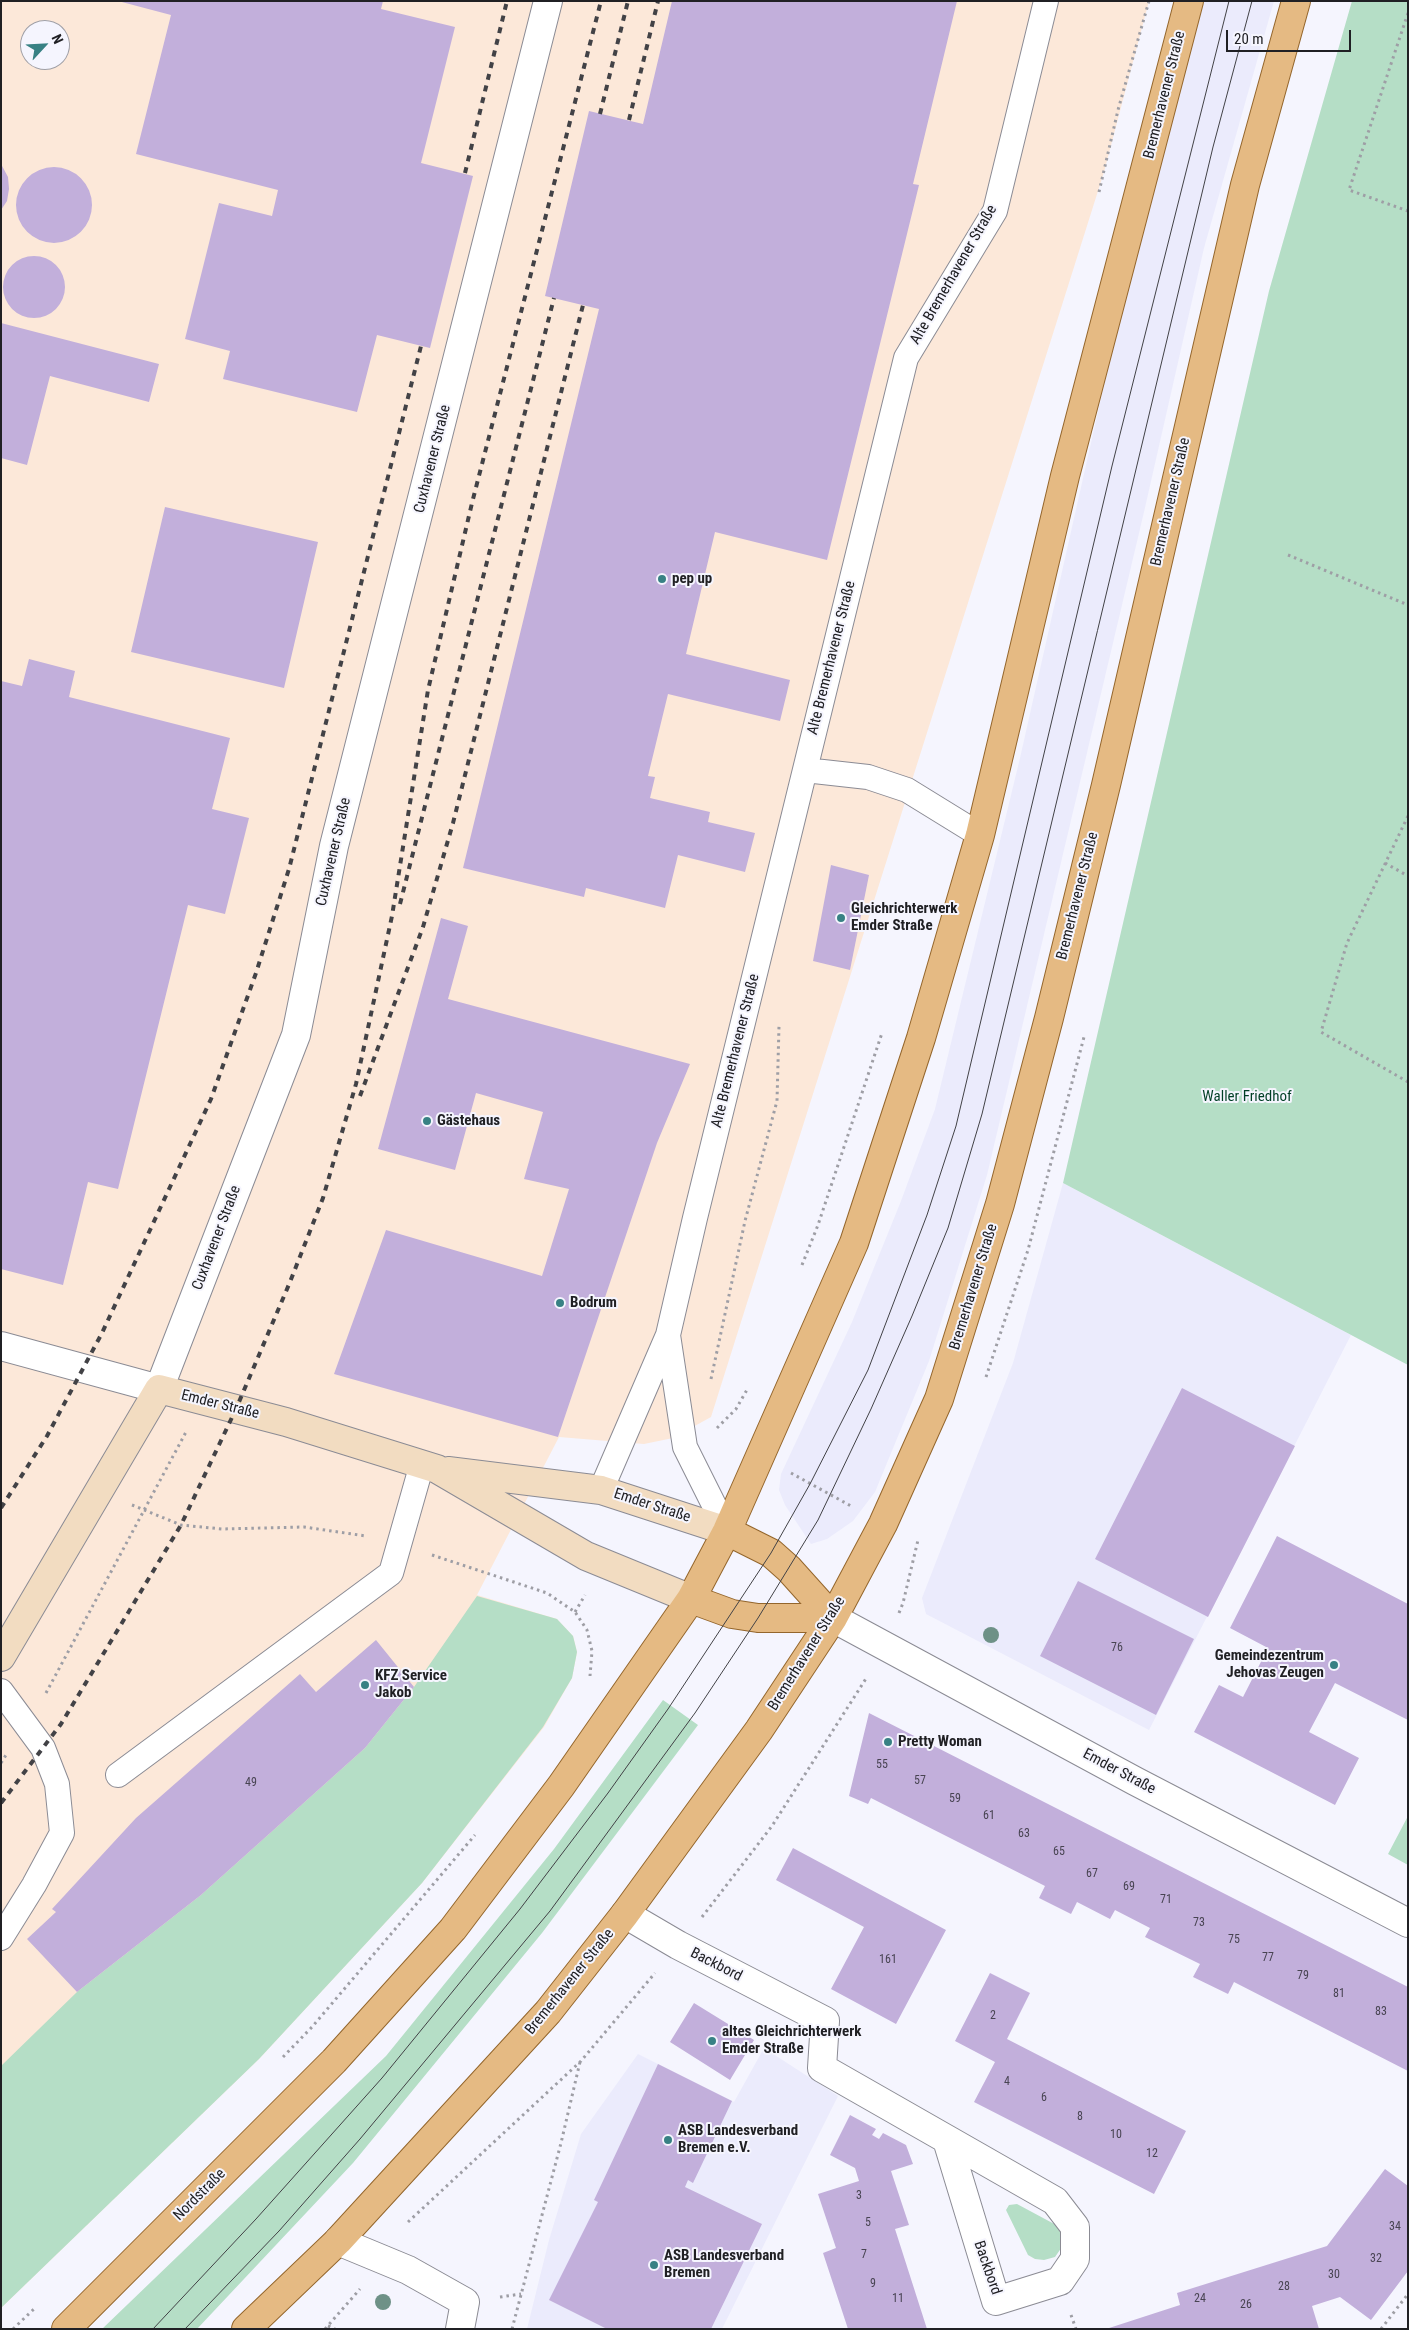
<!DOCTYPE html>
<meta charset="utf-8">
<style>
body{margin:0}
#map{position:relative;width:1409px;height:2330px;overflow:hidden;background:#f5f5fe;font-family:"Roboto Condensed",sans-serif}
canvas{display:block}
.frame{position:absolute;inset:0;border:2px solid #202024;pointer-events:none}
.north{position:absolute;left:20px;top:20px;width:50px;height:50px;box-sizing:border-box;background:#f5f5fe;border:1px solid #a0a0a7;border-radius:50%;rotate:65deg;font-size:14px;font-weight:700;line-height:20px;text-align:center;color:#202024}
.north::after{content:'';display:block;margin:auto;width:18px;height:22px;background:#388184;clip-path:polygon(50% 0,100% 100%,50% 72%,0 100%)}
.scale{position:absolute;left:1226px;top:30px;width:125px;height:22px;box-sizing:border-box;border:2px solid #202024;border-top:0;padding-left:6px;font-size:15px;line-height:18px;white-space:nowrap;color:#202024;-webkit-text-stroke:4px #f5f5fe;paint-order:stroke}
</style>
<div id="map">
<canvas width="1409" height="2330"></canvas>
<div class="frame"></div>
<div class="north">N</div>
<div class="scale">20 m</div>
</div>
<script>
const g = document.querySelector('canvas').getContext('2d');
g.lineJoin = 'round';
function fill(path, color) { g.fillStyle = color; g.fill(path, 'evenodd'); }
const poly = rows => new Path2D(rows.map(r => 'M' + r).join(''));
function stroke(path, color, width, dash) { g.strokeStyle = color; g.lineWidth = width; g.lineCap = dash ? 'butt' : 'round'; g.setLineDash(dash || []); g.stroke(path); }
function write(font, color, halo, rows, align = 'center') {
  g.font = font + ' "Roboto Condensed",sans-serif'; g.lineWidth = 4; g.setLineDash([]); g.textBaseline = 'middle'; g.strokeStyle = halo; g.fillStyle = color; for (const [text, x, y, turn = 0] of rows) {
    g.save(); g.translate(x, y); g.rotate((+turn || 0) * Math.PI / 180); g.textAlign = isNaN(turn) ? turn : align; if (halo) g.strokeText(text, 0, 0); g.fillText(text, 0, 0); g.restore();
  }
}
fill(poly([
 [1204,1,1274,1,1204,248,1144,512,987,1175,929,1361,875,1492,853,1521,827,1539,811,1544,785,1505,779,1490,781,1474,852,1322,901,1201,935,1109,1020,758,1118,323],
 [1063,1183,1351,1335,1149,1730,926,1614,922,1598,1013,1363],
 [764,2048,838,2096,722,2329,527,2329,549,2240,581,2134,638,2054,734,2102]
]), '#ebebfc');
fill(poly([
 [1,1,1149,1,1104,172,711,1417,673,1438,644,1444,559,1437,477,1595,557,1619,573,1636,577,1652,572,1678,544,1727,422,1883,259,2059,1,2308],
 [30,30,60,30,60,60,30,60]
]), '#fce8d9');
fill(poly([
 [1352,1,1408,1,1408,1365,1063,1183,1269,291],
 [477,1596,557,1619,573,1636,577,1652,572,1678,543,1727,422,1883,259,2059,1,2308,1,2066,77,1992,201,1895,365,1748,414,1687],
 [663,1700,698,1725,542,1933,353,2163,197,2329,102,2329,386,2056,554,1849],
 [1408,1816,1408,1865,1388,1854],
 [1017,2204,1058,2226,1064,2235,1064,2244,1055,2257,1044,2260,1035,2259,1028,2255,1006,2210,1009,2205]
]), '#b5dec6');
fill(poly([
 [118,1,383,1,381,9,455,27,421,163,473,176,430,348,377,335,357,412,223,379,230,351,185,339,219,203,272,216,278,190,136,154,171,15],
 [672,1,957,1,913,184,919,185,827,560,715,532,686,654,790,680,780,721,668,694,648,776,655,777,650,798,710,812,708,822,755,833,745,872,678,855,665,908,586,888,584,897,463,868,599,309,545,296,589,111,643,124],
 [1,164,8,177,9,189,7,201,1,210],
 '16 205a38 38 0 1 1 76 0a38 38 0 1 1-76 0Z',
 '3 287a31 31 0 1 1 62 0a31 31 0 1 1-62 0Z',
 [1,323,159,364,149,402,50,376,27,465,1,458],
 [165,507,318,542,284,688,131,652],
 [29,659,75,671,69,697,230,738,212,809,249,818,225,914,188,905,118,1189,88,1182,63,1285,1,1269,1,681,22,686],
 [831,865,869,875,850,970,813,961],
 [441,918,468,926,448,999,690,1064,657,1143,558,1437,334,1374,386,1230,542,1276,569,1189,524,1179,543,1112,476,1093,455,1170,378,1149],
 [1182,1388,1295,1446,1208,1617,1095,1559],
 [1277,1536,1408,1604,1408,1720,1335,1683,1309,1732,1359,1758,1335,1805,1194,1732,1219,1685,1243,1697,1268,1648,1230,1628],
 [1078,1581,1194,1639,1156,1715,1040,1656],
 [376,1640,414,1687,365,1748,201,1895,77,1992,27,1939,56,1912,52,1909,136,1818,300,1674,316,1692],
 [869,1713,1408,1987,1408,2071,1234,1982,1228,1994,1193,1977,1200,1964,1145,1937,1150,1928,1115,1910,1110,1919,1077,1902,1071,1914,1039,1898,1045,1886,871,1798,868,1804,849,1796],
 [793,1848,946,1930,896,2024,831,1989,864,1927,776,1880],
 [990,1973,1030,1993,1007,2039,1186,2131,1154,2194,974,2102,995,2062,955,2041],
 [694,2003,754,2040,730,2080,670,2042],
 [658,2064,732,2101,693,2183,688,2180,685,2187,762,2224,711,2329,607,2329,549,2300,598,2202,594,2200],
 [850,2115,876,2129,872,2135,879,2139,883,2133,906,2145,913,2164,891,2171,909,2225,895,2229,927,2329,848,2329,823,2253,836,2248,818,2194,859,2181,855,2168,830,2155],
 [1385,2169,1408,2186,1408,2271,1371,2320,1340,2297,1312,2306,1319,2329,1106,2329,1180,2305,1177,2293,1327,2246]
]), '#c2afdb');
const lane = poly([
 [805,770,868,777,907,790,980,835],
 [668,1335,685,1447,727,1531],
 [601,1490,668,1335,695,1218,906,358,995,211,1046,1],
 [1,1691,43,1748,57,1784,62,1833,34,1885,1,1938],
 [118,1775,391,1573,422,1464]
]);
const street = poly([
 [1,1346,159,1389,296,1035,334,846,548,1],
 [833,1618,1135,1781,1408,1923],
 [625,1914,678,1945,825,2021,822,2068,1055,2201,1075,2227,1075,2259,1060,2281,996,2301,947,2140],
 [338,2241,408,2270,465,2302,460,2329]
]);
const secondary = poly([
 [448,1471,601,1490,727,1531],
 [1,1657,159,1389,286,1422,437,1469,586,1556,691,1599]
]);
const primary = poly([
 [727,1531,771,1553,789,1569,833,1618],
 [691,1599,732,1614,758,1618,833,1618],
 [66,2329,334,2061,453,1929,561,1786,691,1599,727,1531,854,1243,921,1038,980,835,1065,476,1189,1],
 [246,2329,338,2241,548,2012,625,1914,759,1730,833,1618,883,1524,939,1399,1000,1204,1049,1018,1106,785,1245,185,1296,1]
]);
stroke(lane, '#8b8b94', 26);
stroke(street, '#8b8b94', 30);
stroke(secondary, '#8b8b94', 30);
stroke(primary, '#94662c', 30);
stroke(poly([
 [1408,13,1349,190,1408,211],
 [1099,192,1118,110,1149,1],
 [1288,555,1408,605],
 [1408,816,1347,943,1321,1032,1408,1082],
 [1385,863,1408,876],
 [802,1265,818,1225,882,1033],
 [986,1377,1028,1250,1084,1037],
 [711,1379,745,1221,777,1101,779,1026],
 [717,1428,736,1409,748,1388],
 [791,1473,851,1506],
 [132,1505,181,1525,222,1529,304,1527,366,1536],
 [432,1555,547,1593,575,1612,587,1630,592,1651,590,1676],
 [575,1612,585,1595],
 [899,1613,903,1603,918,1540],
 [46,1693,186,1432],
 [1,1763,6,1755],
 [702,1917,772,1826,867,1677],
 [283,2057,312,2027,475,1835],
 [408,2222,581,2061,655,1973],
 [500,2297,521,2294],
 [1071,2315,1076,2329],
 [328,2326,335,2329],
 [13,2329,36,2307],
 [325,2329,360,2289],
 [512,2329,561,2143,580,2062],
 [1381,2329,1408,2294]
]), '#9e9ea5', 3, [2.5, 4]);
stroke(lane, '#fff', 24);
stroke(street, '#fff', 28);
stroke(secondary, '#f2dcc1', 28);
stroke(primary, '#e5ba83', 28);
stroke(poly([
 [153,2329,256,2219,382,2078,520,1909,608,1793,668,1709,771,1553,810,1484,868,1370,927,1215,956,1126,1112,466,1229,1],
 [185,2329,279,2231,360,2139,550,1911,695,1713,758,1618,818,1520,871,1409,912,1316,948,1228,982,1114,1213,147,1252,1]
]), '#424246', 1);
stroke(poly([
 [600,114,628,1],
 [629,120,658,1],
 [465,173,507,1],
 [400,904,554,298],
 [360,1096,423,927,453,823,583,305],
 [1,1508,47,1436,102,1333,211,1099,256,973,289,869,421,346],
 [1,1803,61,1724,181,1525,236,1409,290,1282,323,1198,356,1084,392,916,428,690,472,503,601,1]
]), '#424246', 4, [6, 6]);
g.fillStyle = '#6e9187';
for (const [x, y] of [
 [991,1635],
 [383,2302]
]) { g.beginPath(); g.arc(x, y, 8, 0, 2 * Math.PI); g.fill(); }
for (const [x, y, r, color] of [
 [662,579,5,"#388184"],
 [841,918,5,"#388184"],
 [427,1121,5,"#388184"],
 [560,1303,5,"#388184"],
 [1334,1665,5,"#388184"],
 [365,1685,5,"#388184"],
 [888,1742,5,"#388184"],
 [712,2041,5,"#388184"],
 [668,2140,5,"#388184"],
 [654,2265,5,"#388184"]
]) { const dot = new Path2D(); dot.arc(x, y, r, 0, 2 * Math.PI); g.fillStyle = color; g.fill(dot); stroke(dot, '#f5f5fe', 2); }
write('12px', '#484452', null, [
 ["76",1117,1648],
 ["55",882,1765],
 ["57",920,1781],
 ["49",251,1783],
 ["59",955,1799],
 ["61",989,1816],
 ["63",1024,1834],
 ["65",1059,1852],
 ["67",1092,1874],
 ["69",1129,1887],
 ["71",1166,1900],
 ["73",1199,1923],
 ["75",1234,1940],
 ["77",1268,1958],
 ["161",888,1960],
 ["79",1303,1976],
 ["81",1339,1994],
 ["83",1381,2012],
 ["2",993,2016],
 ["4",1007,2082],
 ["6",1044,2098],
 ["8",1080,2117],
 ["10",1116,2135],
 ["12",1152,2154],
 ["3",859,2196],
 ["5",868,2223],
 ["34",1395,2227],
 ["7",864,2255],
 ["32",1376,2259],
 ["30",1334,2275],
 ["9",873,2284],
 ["28",1284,2287],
 ["11",898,2299],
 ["24",1200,2299],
 ["26",1246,2305]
]);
write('15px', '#202024', '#f5f5fe', [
 ["Bremerhavener Straße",1165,95,-76],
 ["Alte Bremerhavener Straße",954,275,-60],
 ["Cuxhavener Straße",433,459,-76],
 ["Bremerhavener Straße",1171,502,-77],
 ["Alte Bremerhavener Straße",832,658,-76],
 ["Cuxhavener Straße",334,852,-77],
 ["Bremerhavener Straße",1078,896,-76],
 ["Alte Bremerhavener Straße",736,1051,-76],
 ["Cuxhavener Straße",217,1238,-69],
 ["Bremerhavener Straße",974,1287,-73],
 ["Emder Straße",220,1405,14],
 ["Emder Straße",652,1506,18],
 ["Bremerhavener Straße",807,1654,-58],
 ["Emder Straße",1119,1772,28],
 ["Backbord",716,1965,27],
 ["Bremerhavener Straße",570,1982,-51],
 ["Nordstraße",200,2195,-45],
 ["Backbord",987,2268,71]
]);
write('bold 15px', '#202024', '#f5f5fe', [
 ["pep up",672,579],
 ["Gleichrichterwerk",851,909],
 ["Emder Straße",851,926],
 ["Gästehaus",437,1121],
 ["Bodrum",570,1303],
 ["Gemeindezentrum",1324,1656,"right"],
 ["Jehovas Zeugen",1324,1673,"right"],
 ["KFZ Service",375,1676],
 ["Jakob",375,1693],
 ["Pretty Woman",898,1742],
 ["altes Gleichrichterwerk",722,2032],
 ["Emder Straße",722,2049],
 ["ASB Landesverband",678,2131],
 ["Bremen e.V.",678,2148],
 ["ASB Landesverband",664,2256],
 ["Bremen",664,2273]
], 'left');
write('15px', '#003f25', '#f5f5fe', [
 ["Waller Friedhof",1247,1097]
]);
</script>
